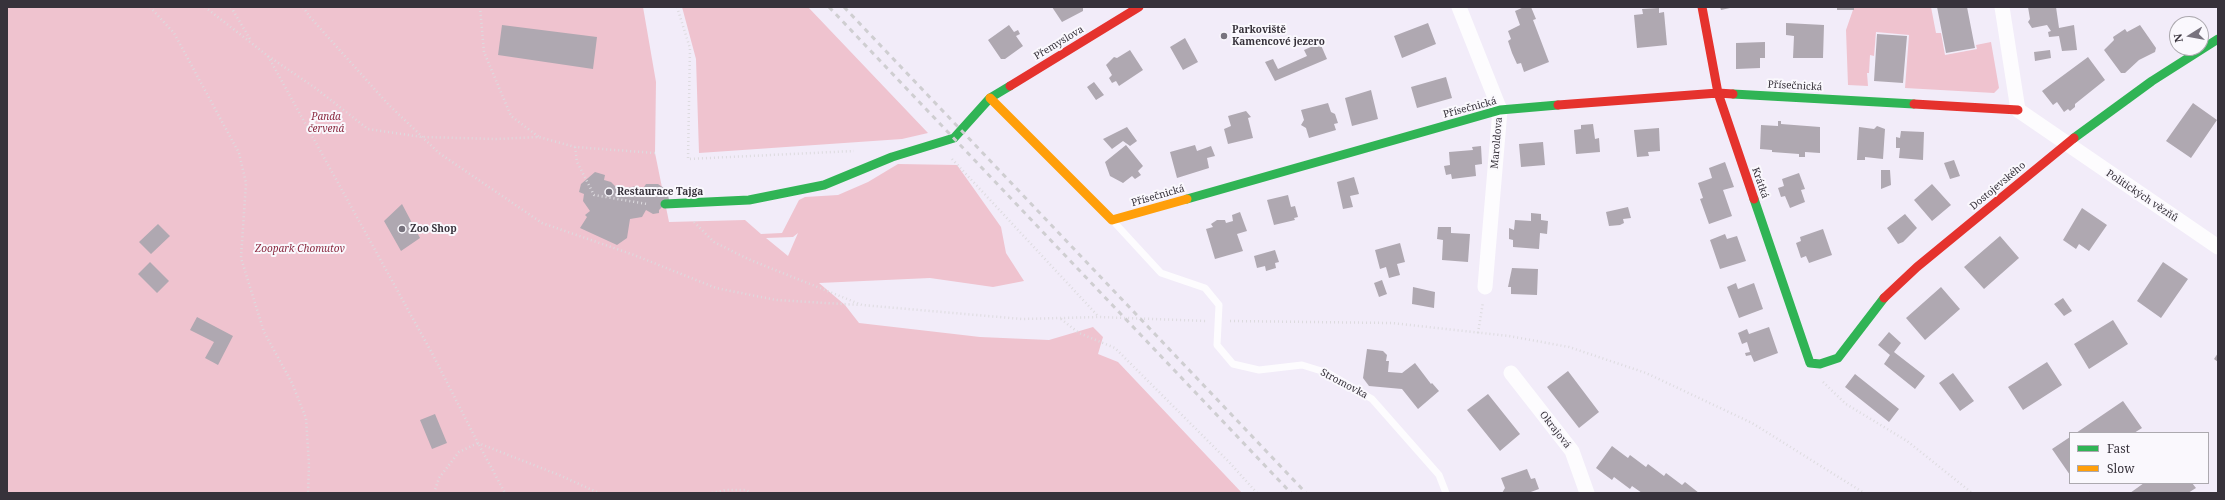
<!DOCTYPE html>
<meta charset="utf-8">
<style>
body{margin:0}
#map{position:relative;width:2225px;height:500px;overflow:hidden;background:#f2ecf9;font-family:"Noto Serif",serif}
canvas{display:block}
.frame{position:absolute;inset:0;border:8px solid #37323b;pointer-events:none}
.legend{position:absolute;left:2069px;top:432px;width:140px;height:52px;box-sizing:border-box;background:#faf8fd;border:1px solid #aca9af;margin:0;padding:5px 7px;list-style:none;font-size:12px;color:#37323b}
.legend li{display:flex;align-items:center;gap:8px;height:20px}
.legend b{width:20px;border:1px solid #aca9af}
.north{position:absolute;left:2169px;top:16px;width:40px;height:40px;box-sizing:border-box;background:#faf8fd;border:1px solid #aca9af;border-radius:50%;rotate:259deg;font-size:11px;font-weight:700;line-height:16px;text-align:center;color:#37323b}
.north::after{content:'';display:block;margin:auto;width:14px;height:18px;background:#78737e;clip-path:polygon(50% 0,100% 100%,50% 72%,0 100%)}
</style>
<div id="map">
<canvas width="2225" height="500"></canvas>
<div class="frame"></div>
<ul class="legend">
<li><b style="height:5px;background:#30b455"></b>Fast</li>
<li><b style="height:5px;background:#ff9f0a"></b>Slow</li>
</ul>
<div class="north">N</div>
</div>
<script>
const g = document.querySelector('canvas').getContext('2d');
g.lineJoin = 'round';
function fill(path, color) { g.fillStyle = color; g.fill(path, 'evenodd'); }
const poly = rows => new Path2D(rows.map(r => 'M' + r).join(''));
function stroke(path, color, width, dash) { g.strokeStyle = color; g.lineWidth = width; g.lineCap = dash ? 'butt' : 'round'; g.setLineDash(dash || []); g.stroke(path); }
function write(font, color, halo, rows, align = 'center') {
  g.font = font + ' "Noto Serif",serif'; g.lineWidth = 4; g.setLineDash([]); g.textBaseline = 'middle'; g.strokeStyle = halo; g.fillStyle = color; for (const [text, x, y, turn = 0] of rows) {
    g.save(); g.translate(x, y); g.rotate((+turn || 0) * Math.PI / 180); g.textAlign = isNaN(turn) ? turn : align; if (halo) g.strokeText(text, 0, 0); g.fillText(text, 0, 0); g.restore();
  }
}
fill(poly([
 [7,7,643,7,656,82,655,153,669,222,745,220,761,234,782,233,799,200,805,197,838,195,868,182,898,164,957,165,1001,227,1006,253,1024,281,993,287,930,278,819,283,845,305,859,323,980,337,1049,340,1093,327,1103,337,1098,354,1118,362,1242,493,7,493],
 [798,233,788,256,766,238,793,237],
 [682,7,808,7,928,133,902,139,699,153,696,59],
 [1854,7,1931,7,1936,33,1941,33,1945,55,1977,49,1976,45,1991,42,1999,88,1994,93,1905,88,1909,35,1876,32,1874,56,1870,55,1869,73,1867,73,1868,86,1848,85,1846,30]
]), '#efc3cf');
fill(poly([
 [1052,7,1083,7,1083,11,1062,22],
 [1524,7,1531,7,1536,19,1533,20,1549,62,1524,72,1521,63,1517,64,1512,53,1508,41,1511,39,1508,31,1520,25,1515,11],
 [1720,7,1730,7,1730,8,1721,10],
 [1837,7,1854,7,1854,10,1837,10],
 [1937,7,1967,7,1975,48,1946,53],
 [2028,7,2056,7,2059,28,2074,25,2077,50,2062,51,2059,36,2049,37,2048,32,2051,31,2047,25,2032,28,2028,22,2030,19],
 [1659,8,1659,13,1664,12,1667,45,1637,48,1634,15,1643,14,1642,9],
 [1428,23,1436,44,1402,58,1394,36],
 [1786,23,1824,25,1823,58,1793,58,1794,36,1786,35],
 [502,25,597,37,593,69,498,55],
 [1009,25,1014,32,1018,30,1020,34,1016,36,1023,46,1005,59,1001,59,988,40],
 [2140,25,2156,48,2155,52,2139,60,2125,73,2121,73,2104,50,2114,40,2113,37,2125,29,2127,32],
 [1877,34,1907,36,1903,83,1874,81],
 [1185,38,1198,62,1183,70,1170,47],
 [1765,42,1765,58,1760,58,1760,68,1736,69,1736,43],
 [1320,43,1327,59,1275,81,1265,62,1273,59,1278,69,1307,56,1304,50],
 [1130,50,1143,70,1119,86,1116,81,1112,83,1109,78,1112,75,1106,65,1114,57,1117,58],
 [2050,50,2051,58,2035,61,2034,52],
 [2088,57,2105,80,2075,104,2075,107,2070,111,2068,109,2064,112,2057,102,2053,105,2042,91],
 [1446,77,1452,98,1417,108,1411,87],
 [1094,82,1104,95,1096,100,1087,87],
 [1371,90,1378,119,1352,126,1345,98],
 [1328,103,1331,112,1335,114,1338,123,1334,124,1336,130,1309,138,1306,128,1301,125,1304,120,1301,110],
 [2193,103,2217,120,2191,158,2166,141],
 [1246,111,1251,117,1248,118,1253,138,1228,144,1224,129,1231,126,1228,116],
 [1778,121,1781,121,1781,124,1820,127,1820,153,1805,152,1805,157,1799,157,1799,154,1772,152,1772,150,1760,149,1761,125,1778,126],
 [1593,124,1595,139,1599,138,1600,152,1576,154,1574,130,1581,129,1581,125],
 [1877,126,1885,129,1883,159,1865,157,1865,160,1857,160,1859,127,1874,129],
 [1127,127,1137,141,1130,146,1123,141,1112,149,1103,139],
 [1659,128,1660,151,1648,152,1649,156,1637,157,1634,130],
 [1901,131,1924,132,1923,160,1899,158,1900,148,1896,148,1896,137,1900,138],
 [1543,142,1545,165,1521,167,1519,144],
 [1126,145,1143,166,1138,171,1141,175,1135,179,1132,176,1123,183,1110,176,1105,162],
 [1195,145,1197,151,1211,146,1215,156,1207,158,1209,168,1177,178,1170,152],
 [1481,146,1482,164,1475,165,1476,176,1452,179,1451,174,1446,175,1444,166,1450,165,1449,152,1473,150,1472,147],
 [1954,160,1960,176,1950,179,1944,163],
 [1725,162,1734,187,1723,190,1732,216,1709,224,1700,199,1703,198,1698,183,1712,178,1709,168],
 [1881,170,1890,170,1891,185,1881,189],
 [595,172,605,175,604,180,611,182,616,187,623,189,636,186,642,190,646,184,658,184,667,190,669,200,659,210,659,213,653,214,646,210,642,217,630,219,627,238,617,245,580,228,587,217,585,215,590,211,583,201,584,194,579,192,581,184],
 [1799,173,1805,189,1801,190,1805,202,1790,208,1785,196,1781,197,1778,188,1784,186,1782,179],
 [1354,177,1359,194,1350,196,1353,207,1343,209,1337,182],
 [1932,184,1951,205,1932,221,1914,200],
 [1288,195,1291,207,1295,206,1298,217,1294,218,1295,220,1274,225,1267,200],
 [402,204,420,238,401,251,384,221],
 [1628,207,1631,218,1623,219,1624,223,1620,225,1609,226,1606,212],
 [2082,208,2107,225,2089,251,2079,244,2076,249,2063,240],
 [1240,212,1247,231,1237,234,1243,251,1215,259,1206,229,1213,227,1211,224,1217,220,1225,220,1226,223,1233,221,1232,215],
 [1531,213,1541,214,1541,220,1548,221,1547,234,1540,233,1539,249,1513,247,1513,240,1509,239,1509,228,1514,230,1515,220,1531,221],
 [1905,214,1917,228,1903,242,1898,244,1887,228],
 [158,224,170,236,151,254,139,242],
 [1438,227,1451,227,1451,233,1470,234,1468,262,1442,260,1443,240,1437,239],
 [1823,229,1832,255,1809,263,1806,256,1801,258,1796,243,1801,241,1800,237],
 [1725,234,1727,239,1737,236,1746,261,1720,269,1710,240],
 [2000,236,2019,258,1984,289,1964,267],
 [1400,243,1405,262,1397,264,1400,275,1389,278,1386,267,1380,269,1375,250],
 [1275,250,1279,262,1275,263,1276,268,1266,271,1265,266,1257,268,1254,256],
 [150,262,169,281,157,293,138,274],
 [2163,262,2188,279,2161,318,2137,301],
 [1512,268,1538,269,1537,295,1511,294,1511,287,1508,287],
 [1382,280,1387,294,1379,297,1374,283],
 [1736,283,1738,289,1754,283,1763,309,1739,318,1727,287],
 [1413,287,1435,292,1434,308,1412,304],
 [1941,287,1960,309,1925,340,1906,318],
 [2063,298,2072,311,2064,316,2054,304],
 [197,317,233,336,218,365,205,358,214,342,190,330],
 [2113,320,2128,344,2089,369,2074,344],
 [1769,327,1778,353,1754,362,1751,355,1746,356,1745,353,1750,352,1747,342,1742,344,1738,333,1747,329,1749,334],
 [1889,332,1901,343,1894,352,1925,376,1915,389,1884,364,1890,355,1878,345],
 [1367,349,1383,351,1387,355,1386,361,1389,361,1388,372,1402,373,1415,363,1431,384,1432,383,1439,391,1418,409,1402,389,1369,386,1363,378],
 [2218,353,2218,362,2214,359],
 [2047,362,2062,385,2023,410,2008,387],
 [1568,371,1599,412,1579,428,1547,387],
 [1953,373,1974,401,1960,411,1939,383],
 [1855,374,1899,409,1889,422,1845,387],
 [1488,394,1520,434,1500,451,1467,410],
 [2123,401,2142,428,2134,433,2076,433],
 [435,414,447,443,432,449,420,420],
 [2070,437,2070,475,2052,449],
 [1612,446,1628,458,1630,455,1646,467,1648,464,1664,476,1666,473,1682,485,1685,482,1699,493,1642,493,1632,486,1630,489,1614,477,1612,480,1596,468],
 [1527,469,1531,479,1535,478,1539,489,1528,493,1502,493,1505,488,1501,478],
 [2144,483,2192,483,2196,488,2188,493,2130,493]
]), '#afa8b1');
stroke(poly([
 [150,7,174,33,239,153,246,183,241,258,264,332,292,383,306,418,309,465,308,493],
 [205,7,268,56,314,87,368,129,422,137,497,139,539,137,575,147,655,153],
 [231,7,250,39],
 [303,7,310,17,388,104,439,153,542,223,634,255,716,288,776,300,860,305],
 [480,7,484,52,511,116,539,137],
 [677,7,690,48,688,159,854,151],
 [268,56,433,355,478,443,559,475,599,493],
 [575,147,577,162,594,195,647,204],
 [952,159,1098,316],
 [694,222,714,242,748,259,862,305,1022,319,1099,317,1207,321],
 [1061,319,1079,333,1115,348,1229,462,1257,493],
 [1230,321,1392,323,1509,336,1569,347,1646,373,1752,423,1864,493],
 [1478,333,1483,302],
 [1823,382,1846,404,1907,441,1972,493],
 [434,493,439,478,459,452,478,443,505,493],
 [712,493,726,490,746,490,751,493],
 [2089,493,2090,493]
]), '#dddbdf', 2.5, [1, 3]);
stroke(poly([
 [1114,222,1161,273,1205,288,1219,305,1217,345,1233,364,1259,370,1302,365,1328,373,1372,399,1439,475,1446,493]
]), '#fdfcfe', 7);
stroke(poly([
 [1459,7,1500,110,1485,287],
 [2002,7,2018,110,2218,247],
 [1511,373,1572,451,1587,493]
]), '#fdfcfe', 15);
stroke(poly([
 [1733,94,1914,104],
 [2074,138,2152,81,2218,39],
 [1187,199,1500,110,1558,105],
 [1754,199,1810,363,1820,364,1838,358,1884,298],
 [665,204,749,200,824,185,892,157,954,138,990,98,1010,86]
]), '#30b455', 9);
stroke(poly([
 [990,98,1112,220,1187,199]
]), '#ff9f0a', 9);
stroke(poly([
 [1702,7,1718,93,1754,199],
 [1010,86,1139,7],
 [1914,104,2018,110],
 [1558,105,1718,93,1733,94],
 [1884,298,1917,267,2074,138]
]), '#e5322d', 9);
stroke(poly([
 [829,7,1291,493],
 [844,7,1306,493]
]), '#cfced1', 3, [5, 5]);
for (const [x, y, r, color] of [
 [1224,36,4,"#78737e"],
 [609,192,4,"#78737e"],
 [402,229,4,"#78737e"]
]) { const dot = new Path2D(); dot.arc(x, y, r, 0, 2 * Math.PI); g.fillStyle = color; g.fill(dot); stroke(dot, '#faf8fd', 1.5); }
write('bold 10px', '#37323b', '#faf8fd', [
 ["Parkoviště",1232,30],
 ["Kamencové jezero",1232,42],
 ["Restaurace Tajga",617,192],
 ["Zoo Shop",410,229]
], 'left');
write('10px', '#37323b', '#faf8fd', [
 ["Přemyslova",1059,43,-31],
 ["Přísečnická",1795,86,3],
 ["Přísečnická",1470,108,-15],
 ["Maroldova",1497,143,-85],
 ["Krátká",1760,183,71],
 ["Dostojevského",1998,186,-40],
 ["Přísečnická",1158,196,-16],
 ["Politických vězňů",2142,196,34],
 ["Stromovka",1344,384,28],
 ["Okrajová",1555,430,52]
]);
write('italic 10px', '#8b2b41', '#faf8fd', [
 ["Panda",326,117],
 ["červená",326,129],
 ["Zoopark Chomutov",300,249]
]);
</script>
